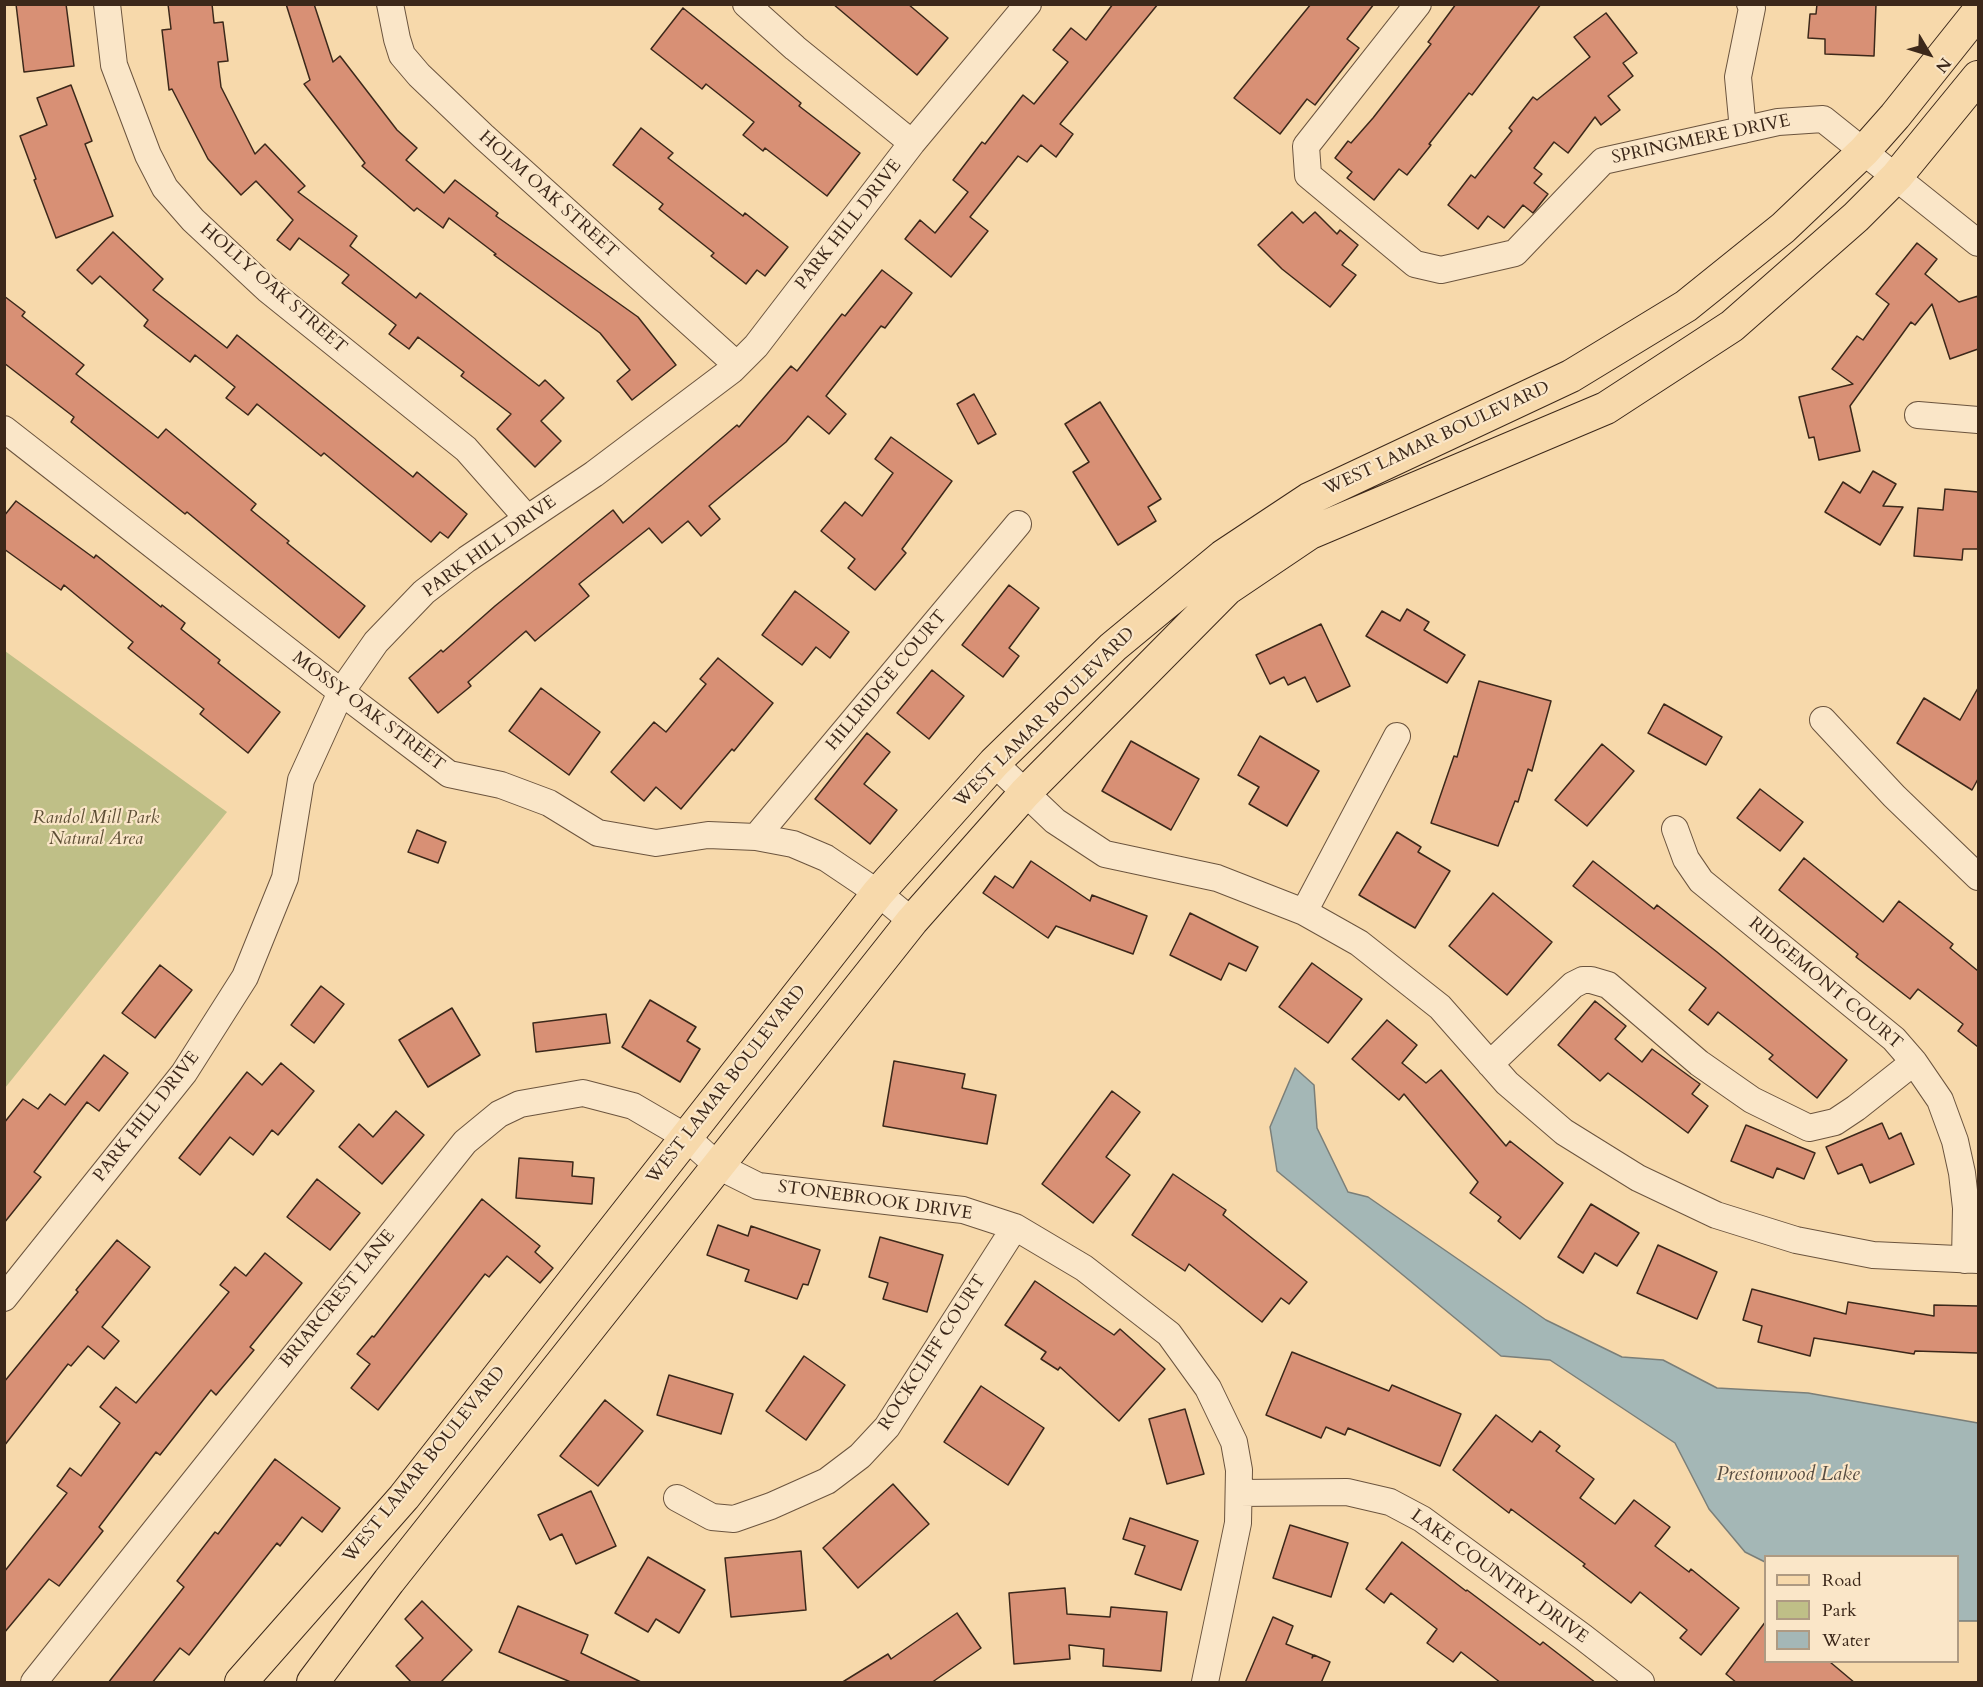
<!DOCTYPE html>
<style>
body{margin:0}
#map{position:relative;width:1983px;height:1687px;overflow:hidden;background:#f7d9ab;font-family:Cardo,serif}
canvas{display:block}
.frame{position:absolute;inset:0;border:6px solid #3c281a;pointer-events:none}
.legend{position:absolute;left:1764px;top:1555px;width:195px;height:108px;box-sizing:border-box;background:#fae6c8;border:2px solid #ae9a82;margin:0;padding:8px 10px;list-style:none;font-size:18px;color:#3c281a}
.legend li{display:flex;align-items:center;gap:12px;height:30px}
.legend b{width:30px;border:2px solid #ae9a82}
.north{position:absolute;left:1899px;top:24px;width:60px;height:60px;-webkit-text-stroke:4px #fae6c8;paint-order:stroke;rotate:128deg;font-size:16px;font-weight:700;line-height:24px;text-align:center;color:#3c281a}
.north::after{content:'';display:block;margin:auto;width:21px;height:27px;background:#3c281a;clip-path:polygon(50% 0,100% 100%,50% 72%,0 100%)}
</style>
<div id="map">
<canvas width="1983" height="1687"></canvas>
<div class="frame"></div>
<ul class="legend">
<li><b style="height:8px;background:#f7d9ab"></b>Road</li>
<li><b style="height:16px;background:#bfbf87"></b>Park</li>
<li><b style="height:16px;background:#a4b7b6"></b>Water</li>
</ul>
<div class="north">N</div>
</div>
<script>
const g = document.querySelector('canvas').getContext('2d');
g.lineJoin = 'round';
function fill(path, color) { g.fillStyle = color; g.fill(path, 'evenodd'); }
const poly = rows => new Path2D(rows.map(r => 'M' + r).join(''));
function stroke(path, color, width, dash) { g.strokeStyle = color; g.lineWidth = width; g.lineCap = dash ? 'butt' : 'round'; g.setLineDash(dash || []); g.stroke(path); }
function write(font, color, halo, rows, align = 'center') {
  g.font = font + ' Cardo,serif'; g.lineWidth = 4.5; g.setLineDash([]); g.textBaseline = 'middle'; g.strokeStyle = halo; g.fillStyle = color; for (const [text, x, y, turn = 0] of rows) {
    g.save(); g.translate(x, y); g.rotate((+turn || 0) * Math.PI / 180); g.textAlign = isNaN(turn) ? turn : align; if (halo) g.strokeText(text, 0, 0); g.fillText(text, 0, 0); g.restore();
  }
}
fill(poly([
 [5,651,227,812,5,1088]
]), '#bfbf87');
const water = poly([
 [1295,1068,1314,1085,1317,1128,1348,1192,1368,1197,1546,1320,1622,1357,1663,1360,1717,1388,1808,1393,1978,1423,1978,1621,1958,1621,1958,1556,1766,1556,1765,1562,1745,1552,1709,1509,1675,1443,1550,1360,1501,1356,1277,1171,1270,1127,1295,1068]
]);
fill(water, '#a4b7b6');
stroke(water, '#7a7e78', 1.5);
const building = poly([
 [16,4,66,4,74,66,24,72,16,4],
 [168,4,212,4,214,23,223,22,228,61,218,62,221,87,255,154,265,144,305,186,298,192,357,236,350,246,416,298,420,293,539,386,545,380,564,398,541,421,561,441,535,467,497,429,511,414,461,376,464,372,418,337,409,349,389,334,396,325,342,283,349,275,299,238,290,250,277,240,293,220,256,181,241,195,208,159,172,89,169,90,162,30,171,29,168,4],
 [286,4,314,4,333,62,340,56,397,130,417,148,406,160,444,193,455,180,498,213,496,216,638,317,676,365,632,400,617,381,630,370,600,333,494,255,496,254,449,218,443,228,417,208,414,211,362,166,365,163,304,84,310,80,286,4],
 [833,4,908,4,948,38,917,75,833,4],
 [1113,4,1158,4,1060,124,1073,134,1056,157,1041,145,1027,162,1018,156,970,217,988,231,951,277,905,239,920,220,935,233,968,192,953,180,982,142,985,144,1023,95,1034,104,1068,62,1053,50,1071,28,1086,40,1113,4],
 [1311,4,1374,4,1347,39,1359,48,1315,105,1307,99,1280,134,1234,98,1311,4],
 [1456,4,1541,4,1472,95,1469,93,1429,144,1431,145,1407,175,1399,169,1374,200,1347,178,1352,172,1335,158,1348,141,1351,143,1373,118,1431,44,1428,42,1456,4],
 [1817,4,1876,4,1874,56,1825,54,1825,39,1808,38,1810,14,1816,14,1817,4],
 [683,8,801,103,799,106,860,153,827,196,765,148,763,151,743,135,754,122,706,84,702,89,651,49,683,8],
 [1606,13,1637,53,1623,63,1633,76,1608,96,1620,110,1601,125,1595,117,1568,153,1554,142,1534,168,1542,174,1534,183,1548,194,1533,213,1523,205,1504,228,1488,216,1478,229,1448,205,1471,175,1475,178,1512,131,1509,128,1533,97,1537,100,1590,57,1574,37,1606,13],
 [71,85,92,141,85,144,113,216,56,238,34,180,36,179,20,136,47,125,37,98,71,85],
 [641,128,673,153,668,158,743,216,745,213,788,247,765,276,757,270,746,284,711,256,714,253,659,209,663,204,613,165,641,128],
 [1292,212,1303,223,1315,212,1337,234,1340,230,1358,245,1342,265,1356,275,1330,307,1282,269,1258,245,1292,212],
 [113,232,163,279,153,290,227,348,237,335,413,477,417,472,467,514,448,538,440,532,431,542,324,453,321,456,257,404,248,415,226,398,235,387,195,355,190,362,144,326,148,320,100,276,92,284,77,270,113,232],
 [1917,243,1937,259,1925,274,1959,302,1978,296,1978,349,1950,359,1932,304,1915,325,1911,322,1850,406,1860,451,1819,460,1814,437,1809,438,1799,397,1853,384,1832,369,1857,336,1863,340,1889,304,1876,294,1917,243],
 [882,270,912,293,885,328,881,326,826,396,846,414,829,434,808,416,786,442,709,506,720,519,701,536,688,521,662,543,649,528,579,584,589,596,535,641,526,631,468,682,471,686,438,713,409,678,441,650,443,652,495,606,613,510,623,523,737,425,739,427,791,366,797,371,842,314,845,316,882,270],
 [4,296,25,312,22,316,84,365,76,374,158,438,166,429,256,504,251,510,289,541,287,543,365,606,339,638,187,512,185,514,71,422,74,417,4,363,4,296],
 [974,394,996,434,978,444,957,404,974,394],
 [1100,402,1161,499,1148,507,1156,521,1118,545,1073,472,1089,462,1065,424,1100,402],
 [891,437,952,481,902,549,906,553,875,590,848,568,855,559,821,531,845,502,862,516,893,473,875,459,891,437],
 [1873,471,1896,484,1883,506,1903,507,1880,545,1825,512,1843,482,1860,493,1873,471],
 [1945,489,1978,492,1978,549,1963,549,1962,560,1914,556,1918,508,1943,510,1945,489],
 [16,501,94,558,96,555,161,607,162,605,185,623,181,629,220,660,218,663,280,712,248,753,200,714,204,709,128,648,133,642,64,585,61,590,4,549,4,516,16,501],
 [1009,585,1039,608,1009,648,1019,656,1003,677,962,645,1009,585],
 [795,591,849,632,830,658,816,647,802,665,762,635,795,591],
 [1407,609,1429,622,1424,630,1465,655,1447,683,1366,636,1382,611,1400,621,1407,609],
 [1321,624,1350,686,1317,702,1305,677,1288,685,1284,677,1270,684,1256,655,1321,624],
 [718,658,773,703,734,751,732,749,681,809,656,787,644,801,611,772,654,722,666,732,706,684,700,679,718,658],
 [932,670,964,696,929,739,897,713,932,670],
 [1479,681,1551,701,1532,771,1528,769,1518,802,1515,801,1498,846,1431,823,1454,756,1457,757,1479,681],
 [541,688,600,732,569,775,509,731,541,688],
 [1978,688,1978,779,1972,790,1897,743,1924,698,1960,720,1978,688],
 [1664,704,1722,737,1706,765,1648,733,1664,704],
 [867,733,890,752,864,784,897,810,870,844,815,799,867,733],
 [1260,736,1319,771,1287,826,1249,804,1259,787,1238,775,1260,736],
 [1131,741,1199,779,1171,830,1102,791,1131,741],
 [1602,744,1634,771,1587,826,1555,800,1602,744],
 [1760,789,1803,822,1780,851,1737,818,1760,789],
 [417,830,446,842,438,863,408,852,417,830],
 [1397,832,1421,847,1418,852,1450,871,1415,928,1359,895,1397,832],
 [1804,858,1883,922,1899,901,1953,944,1950,948,1978,971,1978,1047,1958,1031,1963,1024,1918,989,1910,999,1856,957,1858,954,1779,890,1804,858],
 [1031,861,1090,901,1092,895,1147,916,1133,954,1056,926,1048,938,983,893,995,876,1013,888,1031,861],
 [1593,861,1654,909,1657,905,1717,952,1847,1060,1817,1098,1769,1059,1773,1055,1718,1012,1708,1025,1689,1010,1706,988,1573,886,1593,861],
 [1493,893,1552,942,1507,995,1449,946,1493,893],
 [1190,913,1258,947,1246,971,1229,963,1221,980,1170,955,1190,913],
 [1312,963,1362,999,1328,1043,1279,1007,1312,963],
 [160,965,192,990,155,1038,122,1013,160,965],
 [321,986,344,1004,314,1043,291,1025,321,986],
 [650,1000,696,1027,687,1041,700,1049,680,1082,622,1047,650,1000],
 [1595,1001,1626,1026,1615,1039,1642,1062,1652,1049,1700,1084,1692,1094,1708,1106,1688,1133,1608,1073,1600,1081,1558,1045,1595,1001],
 [452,1008,480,1055,428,1087,399,1040,452,1008],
 [606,1014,610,1043,536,1052,533,1023,606,1014],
 [1387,1020,1417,1045,1402,1063,1426,1083,1441,1070,1506,1146,1510,1141,1563,1183,1520,1239,1498,1221,1501,1217,1470,1193,1478,1182,1404,1094,1399,1100,1352,1059,1387,1020],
 [104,1055,128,1073,99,1111,87,1102,34,1172,41,1177,4,1223,4,1123,23,1099,38,1109,50,1094,65,1105,104,1055],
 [894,1061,965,1074,962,1088,996,1095,987,1144,883,1126,894,1061],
 [281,1063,314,1091,278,1135,272,1130,253,1155,230,1137,200,1175,179,1158,247,1072,262,1085,281,1063],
 [1112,1091,1140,1112,1106,1157,1130,1175,1093,1223,1042,1184,1112,1091],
 [396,1111,424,1135,382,1184,339,1147,359,1124,373,1137,396,1111],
 [1882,1123,1889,1139,1901,1133,1914,1164,1870,1183,1862,1164,1838,1174,1826,1147,1882,1123],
 [1746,1125,1815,1153,1804,1179,1777,1168,1773,1178,1731,1161,1746,1125],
 [519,1158,573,1162,572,1176,594,1178,592,1204,516,1198,519,1158],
 [1173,1174,1226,1210,1223,1215,1307,1282,1289,1304,1281,1298,1262,1322,1189,1264,1185,1271,1132,1235,1173,1174],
 [317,1179,360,1213,330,1250,287,1217,317,1179],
 [482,1199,540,1246,535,1252,553,1268,540,1283,507,1256,489,1277,485,1274,378,1410,351,1388,370,1364,357,1354,372,1336,374,1337,482,1199],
 [1591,1204,1639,1233,1617,1266,1595,1253,1583,1273,1558,1257,1591,1204],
 [718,1225,748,1236,751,1226,820,1250,808,1285,803,1284,797,1299,745,1281,749,1270,707,1255,718,1225],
 [880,1237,943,1255,927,1312,883,1299,888,1283,869,1277,880,1237],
 [117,1240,150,1267,102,1327,119,1341,104,1359,88,1346,71,1366,68,1364,4,1446,4,1382,78,1292,76,1290,117,1240],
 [1658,1245,1717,1272,1697,1319,1637,1293,1658,1245],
 [265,1253,302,1283,250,1347,254,1350,216,1395,211,1390,160,1455,156,1452,99,1527,103,1531,59,1586,49,1579,4,1633,4,1572,67,1493,57,1486,70,1468,81,1476,120,1423,100,1407,116,1387,136,1403,229,1292,220,1285,235,1267,246,1276,265,1253],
 [1035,1281,1114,1335,1120,1329,1165,1369,1119,1421,1060,1367,1058,1370,1041,1359,1046,1352,1005,1325,1035,1281],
 [1752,1289,1846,1314,1848,1302,1934,1316,1934,1305,1978,1306,1978,1353,1915,1351,1914,1354,1814,1338,1810,1356,1758,1342,1762,1326,1743,1320,1752,1289],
 [1292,1352,1389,1391,1392,1385,1461,1414,1440,1466,1348,1428,1345,1435,1326,1427,1321,1438,1266,1415,1292,1352],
 [804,1356,845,1385,806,1440,766,1411,804,1356],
 [669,1375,733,1394,721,1434,657,1415,669,1375],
 [981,1386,1044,1428,1008,1485,944,1442,981,1386],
 [605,1400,643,1431,598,1486,560,1456,605,1400],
 [1185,1409,1204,1474,1167,1484,1149,1419,1185,1409],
 [1496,1415,1532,1442,1540,1431,1560,1446,1556,1451,1594,1479,1580,1498,1615,1524,1634,1500,1670,1527,1655,1546,1689,1572,1691,1569,1739,1608,1701,1655,1680,1638,1687,1630,1640,1592,1631,1603,1583,1566,1585,1564,1511,1509,1509,1513,1453,1470,1496,1415],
 [275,1459,340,1508,322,1532,302,1517,280,1546,277,1543,189,1655,180,1648,152,1683,108,1683,184,1587,177,1581,215,1532,218,1534,275,1459],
 [893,1484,929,1524,858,1588,823,1548,893,1484],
 [591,1491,616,1546,576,1564,562,1534,550,1540,538,1515,591,1491],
 [1130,1518,1198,1541,1181,1590,1135,1574,1145,1546,1123,1539,1130,1518],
 [1290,1525,1348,1543,1331,1597,1273,1578,1290,1525],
 [1402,1542,1466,1591,1467,1590,1540,1645,1543,1642,1596,1683,1501,1683,1461,1652,1453,1662,1427,1643,1437,1629,1391,1593,1384,1603,1366,1589,1402,1542],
 [801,1551,806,1610,731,1617,725,1558,801,1551],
 [648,1557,705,1590,679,1633,656,1619,648,1632,615,1613,648,1557],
 [1065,1588,1067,1614,1110,1617,1111,1607,1167,1612,1161,1671,1103,1666,1104,1649,1069,1645,1070,1659,1014,1664,1009,1593,1065,1588],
 [422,1601,472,1650,440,1683,412,1683,396,1666,423,1638,405,1619,422,1601],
 [518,1606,588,1635,581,1653,643,1683,573,1683,499,1652,518,1606],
 [957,1613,981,1648,931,1683,841,1683,888,1654,891,1659,957,1613],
 [1273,1617,1293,1626,1286,1644,1313,1655,1312,1658,1314,1655,1330,1662,1321,1683,1245,1683,1273,1617],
 [1766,1621,1766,1662,1830,1662,1855,1683,1737,1683,1726,1674,1766,1621]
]);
fill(building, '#d89075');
stroke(building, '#3c281a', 1.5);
const minor = poly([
 [107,4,114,65,148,155,165,188,193,220,267,289,466,449,527,518],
 [390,4,397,39,402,55,419,75,483,136,737,365],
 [746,4,795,48,912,143],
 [1418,4,1306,146,1308,175,1415,264,1441,270,1515,253,1603,161,1778,122,1823,119,1978,243],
 [1743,130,1738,77,1752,8,1750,4],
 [1918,415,1978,420],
 [4,429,341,692,449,774,501,785,549,803,598,833,656,843,708,835,756,837,793,844,826,858,878,893,912,921],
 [1823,720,1894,796,1978,877],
 [994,763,1055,821,1105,854,1217,878,1304,912,1359,943,1440,1007,1507,1083,1564,1132,1638,1178,1716,1215,1796,1240,1873,1255,1978,1260],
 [1675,829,1686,859,1701,881,1894,1039,1914,1062,1940,1100,1955,1141,1962,1173,1966,1208,1965,1260],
 [756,837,1018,524],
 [1304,912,1397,736],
 [1490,1064,1573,985,1583,980,1591,980,1608,985,1699,1063,1752,1100,1809,1128,1835,1122,1856,1108,1914,1062],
 [4,1298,184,1073,245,977,285,878,301,780,341,692,376,642,424,592,467,559,594,474,732,370,756,346,912,143,1028,4],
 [1239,1493,1347,1492,1390,1502,1422,1519,1583,1637,1641,1682],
 [677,1498,712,1517,734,1519,771,1506,827,1481,860,1456,887,1427,1015,1227],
 [34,1682,465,1142,499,1114,520,1104,583,1093,633,1106,686,1137,718,1166,758,1186,963,1210,1015,1227,1084,1268,1169,1334,1208,1388,1234,1442,1239,1470,1238,1523,1205,1682]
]);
const major = poly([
 [241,1682,404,1497,878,893,994,763,1113,647,1223,556,1309,499,1571,376,1686,306,1783,228,1864,151,1895,116,1978,12],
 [313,1682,389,1581,912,921,1025,793,1227,589,1310,533,1606,408,1732,326,1856,217,1897,176,1978,77]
]);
stroke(minor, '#6b543e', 28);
stroke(major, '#3c281a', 34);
stroke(minor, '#fae6c8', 26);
stroke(major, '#f7d9ab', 32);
write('18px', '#3c281a', '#fae6c8', [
 ["SPRINGMERE DRIVE",1701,140,-12],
 ["HOLM OAK STREET",548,195,42],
 ["PARK HILL DRIVE",849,225,-52],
 ["HOLLY OAK STREET",273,289,41],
 ["WEST LAMAR BOULEVARD",1437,439,-25],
 ["PARK HILL DRIVE",490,547,-36],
 ["HILLRIDGE COURT",887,681,-50],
 ["MOSSY OAK STREET",368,712,37],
 ["WEST LAMAR BOULEVARD",1045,718,-45],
 ["RIDGEMONT COURT",1825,984,40],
 ["WEST LAMAR BOULEVARD",727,1085,-52],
 ["PARK HILL DRIVE",147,1117,-52],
 ["STONEBROOK DRIVE",875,1201,8],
 ["BRIARCREST LANE",338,1299,-51],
 ["ROCKCLIFF COURT",933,1353,-57],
 ["WEST LAMAR BOULEVARD",425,1465,-51],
 ["LAKE COUNTRY DRIVE",1499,1577,36]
]);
write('italic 18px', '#5d4e35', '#fae6c8', [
 ["Randol Mill Park",96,819],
 ["Natural Area",96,840]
]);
write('italic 20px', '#564c41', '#fae6c8', [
 ["Prestonwood Lake",1788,1475]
]);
</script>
